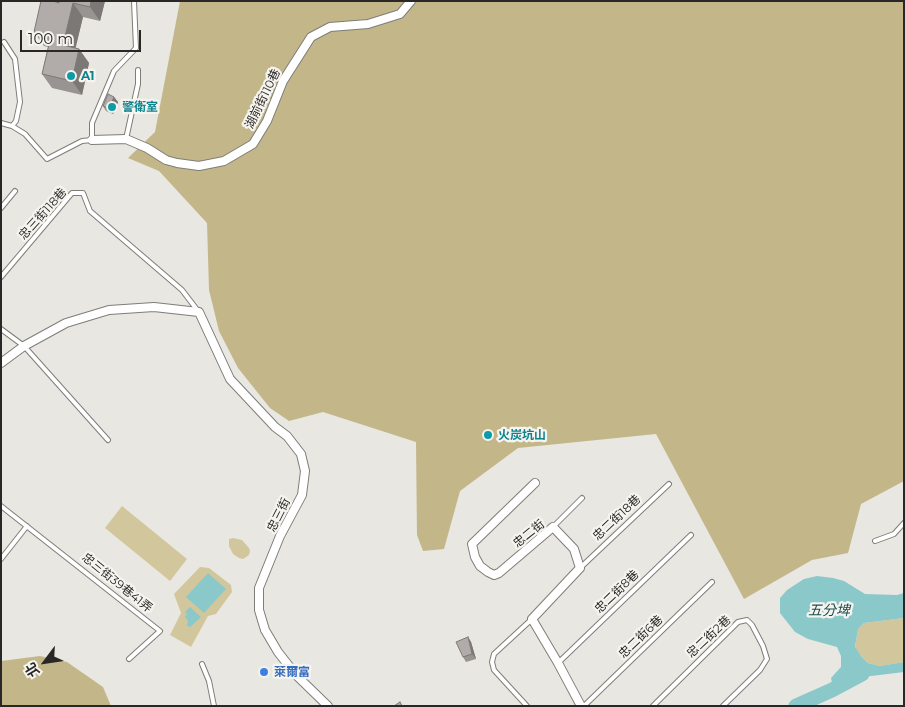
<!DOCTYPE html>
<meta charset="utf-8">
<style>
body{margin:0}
#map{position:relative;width:905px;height:707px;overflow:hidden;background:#e8e7e1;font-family:Montserrat,"Noto Sans TC",sans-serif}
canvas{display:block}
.frame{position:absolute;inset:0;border:2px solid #292826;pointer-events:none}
.north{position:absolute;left:20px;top:637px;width:50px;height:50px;-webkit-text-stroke:4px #f5f4ef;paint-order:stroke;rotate:239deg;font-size:14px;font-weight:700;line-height:20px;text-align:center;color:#292826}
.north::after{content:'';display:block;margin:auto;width:18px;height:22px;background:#292826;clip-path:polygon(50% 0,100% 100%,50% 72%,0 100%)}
.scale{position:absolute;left:20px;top:30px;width:121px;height:22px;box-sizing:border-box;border:2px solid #292826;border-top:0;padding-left:6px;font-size:15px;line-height:18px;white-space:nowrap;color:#292826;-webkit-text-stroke:4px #f5f4ef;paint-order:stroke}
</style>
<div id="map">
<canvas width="905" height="707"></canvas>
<div class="frame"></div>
<div class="north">北</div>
<div class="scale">100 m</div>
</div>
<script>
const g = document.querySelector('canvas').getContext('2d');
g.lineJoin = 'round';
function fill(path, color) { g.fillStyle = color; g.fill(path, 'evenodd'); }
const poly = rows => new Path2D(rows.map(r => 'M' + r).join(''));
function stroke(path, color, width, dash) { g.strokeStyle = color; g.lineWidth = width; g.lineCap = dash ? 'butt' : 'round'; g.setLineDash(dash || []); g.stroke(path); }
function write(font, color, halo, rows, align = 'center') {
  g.font = font + ' Montserrat,"Noto Sans TC",sans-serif'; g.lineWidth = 4.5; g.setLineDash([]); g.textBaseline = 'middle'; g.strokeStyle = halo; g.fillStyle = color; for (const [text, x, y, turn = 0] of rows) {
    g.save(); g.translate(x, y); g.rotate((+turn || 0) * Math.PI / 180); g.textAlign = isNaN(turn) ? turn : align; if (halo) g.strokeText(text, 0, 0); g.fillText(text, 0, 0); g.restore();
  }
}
fill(poly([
 [122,506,187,559,170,581,105,528],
 [233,538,242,540,249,548,250,551,249,555,243,559,239,558,233,554,229,546,229,539],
 [200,567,209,568,231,585,232,592,216,614,208,616,191,647,170,635,181,613,174,594],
 [904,618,904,662,880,666,868,663,861,656,855,648,858,629,864,623]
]), '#d2c79c');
fill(poly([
 [180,1,904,1,904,481,861,504,848,553,812,560,744,599,656,434,518,448,460,491,444,549,423,551,417,535,416,442,323,412,289,421,270,408,238,368,219,331,209,290,207,223,159,171,128,158,155,132],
 [40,656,67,662,103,687,111,706,1,706,1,661]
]), '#c3b78a');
fill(poly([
 [208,573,226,589,204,613,186,597],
 [817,576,833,578,844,581,865,594,897,595,904,593,904,618,864,623,858,629,855,647,861,656,868,663,880,666,904,662,904,672,863,677,833,687,831,678,841,667,841,656,837,647,808,639,795,632,780,613,780,598,787,590,804,579],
 [190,607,201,617,190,627,187,626,188,621,185,617,187,614,185,612]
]), '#8bc8ca');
stroke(poly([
 [796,706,832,690,862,674]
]), '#8bc8ca', 15);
const service = poly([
 [4,42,15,59,20,102,16,121,12,126],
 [1,123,12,126,25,134,47,159,82,141,92,140,92,123,114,71,136,48,134,1],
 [126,139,138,84,138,70],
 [1,208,15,191],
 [1,277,72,193,83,193,90,211,182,290,198,311],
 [1,329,24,346,108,440],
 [1,506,160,631,129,659],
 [553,527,582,498],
 [875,541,894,534,904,523],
 [1,559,27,526],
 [580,568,669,484],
 [558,663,691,535],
 [202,664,209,681,214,706],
 [527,706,494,670,492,662,494,654,532,619],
 [584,706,712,582],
 [653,706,738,622,747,620,752,625,763,646,767,659,760,670,723,706]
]);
const minor = poly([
 [92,140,126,139,147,148,166,160,177,163,199,166,224,161,253,144,267,121,283,81,311,37,330,27,368,24,400,14,411,1],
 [1,363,24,346,66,323,109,310,154,307,199,312,230,379,275,427,287,436,301,454,305,471,302,495,280,536,259,588,259,610,265,630,278,652,296,675,328,706],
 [535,483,472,544,475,557,480,566,488,572,494,575,499,573,553,527,574,549,580,568,532,619,558,663,581,706]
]);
stroke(service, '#7e7d78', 6);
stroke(minor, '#7e7d78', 10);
stroke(service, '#fff', 4);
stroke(minor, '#fff', 8);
fill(poly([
 [59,1,105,1,100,21,83,17,75,48,79,49,89,63,82,95,52,88,42,74,48,47,44,46,34,32],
 [114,97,118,102,113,114,106,111,103,106],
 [468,637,471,642,476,659,466,662,463,657]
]), '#989491');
fill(poly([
 [91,1,105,1,100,21,90,7],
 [73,3,83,17,73,59,63,45],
 [79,49,89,63,82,95,72,81],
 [114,97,118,102,113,114,109,109],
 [468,637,471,642,476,659,472,654]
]), '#7c7876');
const building = poly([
 [41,1,53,1,59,3,59,1,91,1,90,7,73,3,63,45,79,49,72,81,42,74,51,36,34,32,41,1],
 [108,94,114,97,109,109,103,106,108,94],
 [468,637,472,654,463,657,456,642,468,637],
 [400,702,402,706,394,706,400,702]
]);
fill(building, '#b1aca9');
stroke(building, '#7c7876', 1);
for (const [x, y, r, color] of [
 [71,76,5,"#0f9aa8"],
 [112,107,5,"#0f9aa8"],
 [488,435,5,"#0f9aa8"],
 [264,672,5,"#3f7fe0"]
]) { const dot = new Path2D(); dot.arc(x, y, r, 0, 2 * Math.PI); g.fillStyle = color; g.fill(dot); stroke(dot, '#f5f4ef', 2); }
write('bold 12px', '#0d838f', '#f5f4ef', [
 ["A1",81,76],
 ["警衛室",122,107],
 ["火炭坑山",498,435]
], 'left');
write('12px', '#292826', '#f5f4ef', [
 ["湖前街110巷",263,99,-64],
 ["忠三街118巷",43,214,-48],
 ["忠三街",279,515,-63],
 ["忠二街18巷",617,518,-43],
 ["忠二街",529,534,-39],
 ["忠三街39巷41弄",117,583,39],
 ["忠二街8巷",617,592,-44],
 ["忠二街6巷",641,637,-44],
 ["忠二街2巷",709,637,-43]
]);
write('bold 12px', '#366cbe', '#f5f4ef', [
 ["萊爾富",274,672]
], 'left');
write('italic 14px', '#194e50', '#f5f4ef', [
 ["五分埤",829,611]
]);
</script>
